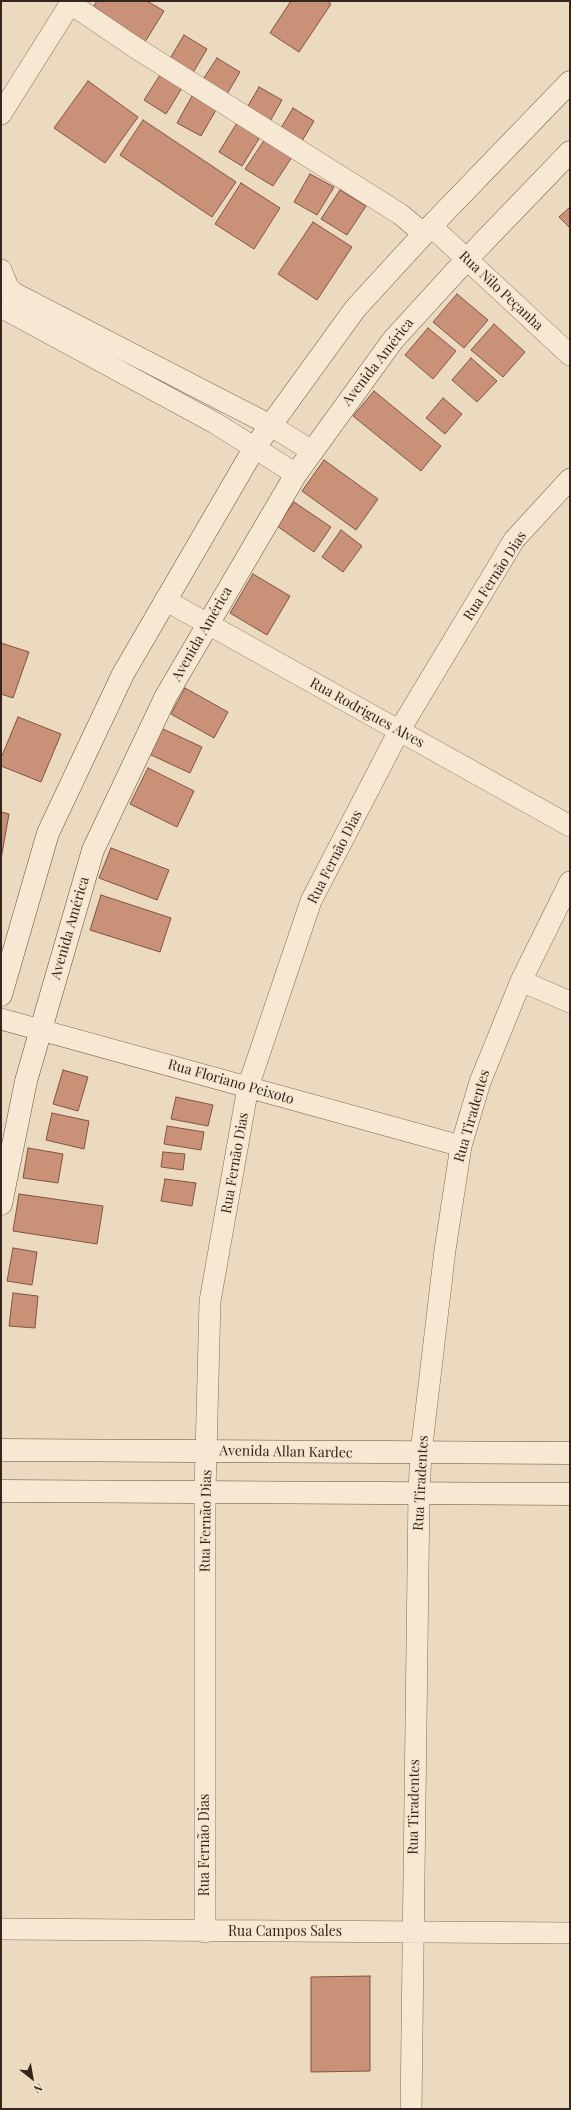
<!DOCTYPE html>
<meta charset="utf-8">
<style>
body{margin:0}
#map{position:relative;width:571px;height:2110px;overflow:hidden;background:#ebdac0;font-family:"Playfair Display",serif}
canvas{display:block}
.frame{position:absolute;inset:0;border:2px solid #34261d;pointer-events:none}
.north{position:absolute;left:12px;top:2058px;width:40px;height:40px;-webkit-text-stroke:3px #f3e5cf;paint-order:stroke;rotate:149deg;font-size:11px;font-weight:700;line-height:16px;text-align:center;color:#34261d}
.north::after{content:'';display:block;margin:auto;width:14px;height:18px;background:#34261d;clip-path:polygon(50% 0,100% 100%,50% 72%,0 100%)}
</style>
<div id="map">
<canvas width="571" height="2110"></canvas>
<div class="frame"></div>
<div class="north">N</div>
</div>
<script>
const g = document.querySelector('canvas').getContext('2d');
g.lineJoin = 'round';
function fill(path, color) { g.fillStyle = color; g.fill(path, 'evenodd'); }
const poly = rows => new Path2D(rows.map(r => 'M' + r).join(''));
function stroke(path, color, width, dash) { g.strokeStyle = color; g.lineWidth = width; g.lineCap = dash ? 'butt' : 'round'; g.setLineDash(dash || []); g.stroke(path); }
function write(font, color, halo, rows, align = 'center') {
  g.font = font + ' "Playfair Display",serif'; g.lineWidth = 3; g.setLineDash([]); g.textBaseline = 'middle'; g.strokeStyle = halo; g.fillStyle = color; for (const [text, x, y, turn = 0] of rows) {
    g.save(); g.translate(x, y); g.rotate((+turn || 0) * Math.PI / 180); g.textAlign = isNaN(turn) ? turn : align; if (halo) g.strokeText(text, 0, 0); g.fillText(text, 0, 0); g.restore();
  }
}
const building = poly([
 [97,1,147,1,164,11,145,42,92,9,97,1],
 [291,1,327,1,331,4,299,52,270,33,291,1],
 [184,35,207,49,191,76,168,62,184,35],
 [217,58,240,72,224,99,200,84,217,58],
 [160,75,182,88,166,114,144,100,160,75],
 [88,81,138,117,105,163,54,128,88,81],
 [259,87,282,100,268,125,245,111,259,87],
 [192,96,216,110,201,136,177,123,192,96],
 [293,108,314,121,299,146,278,133,293,108],
 [143,120,236,182,212,217,120,155,143,120],
 [237,123,260,137,242,166,219,152,237,123],
 [265,139,292,157,273,186,245,169,265,139],
 [310,174,334,187,317,215,294,202,310,174],
 [241,183,280,208,254,249,215,224,241,183],
 [340,190,366,206,347,235,321,219,340,190],
 [570,207,570,228,559,217,570,207],
 [313,222,352,247,317,300,278,274,313,222],
 [457,294,488,320,464,348,433,322,457,294],
 [494,324,525,352,503,377,471,350,494,324],
 [428,328,456,351,433,379,405,355,428,328],
 [471,358,497,381,477,402,452,380,471,358],
 [374,391,441,446,421,471,353,416,374,391],
 [443,398,462,414,445,434,426,418,443,398],
 [324,460,378,499,356,530,302,491,324,460],
 [294,502,331,527,314,552,277,526,294,502],
 [341,530,362,546,343,572,322,557,341,530],
 [253,574,290,596,267,635,230,613,253,574],
 [1,643,29,652,13,698,1,694,1,643],
 [185,688,228,712,214,738,171,714,185,688],
 [18,717,61,734,41,782,1,766,1,758,18,717],
 [161,728,202,747,190,773,149,754,161,728],
 [148,768,194,791,177,827,130,804,148,768],
 [1,812,9,814,1,859,1,812],
 [111,848,169,870,157,900,99,878,111,848],
 [101,895,171,918,160,952,90,930,101,895],
 [63,1070,88,1077,78,1111,53,1104,63,1070],
 [176,1097,213,1105,208,1126,171,1119,176,1097],
 [52,1113,89,1121,84,1149,46,1140,52,1113],
 [167,1126,204,1132,201,1150,164,1144,167,1126],
 [28,1148,63,1154,58,1183,23,1178,28,1148],
 [163,1152,185,1154,183,1170,161,1167,163,1152],
 [165,1179,196,1183,192,1206,161,1201,165,1179],
 [19,1194,103,1206,97,1244,13,1231,19,1194],
 [13,1248,37,1252,32,1285,7,1281,13,1248],
 [13,1293,38,1296,35,1328,9,1326,13,1293],
 [370,1976,370,2071,311,2072,311,1977,370,1976]
]);
fill(building, '#c89178');
stroke(building, '#815440', 1);
const street = poly([
 [71,4,136,48,400,214,424,234],
 [1,114,72,1],
 [431,226,570,355],
 [1,270,8,287,14,293,270,425,312,451],
 [1,307,215,423,296,474],
 [165,600,570,826],
 [521,981,570,1002],
 [1,1019,461,1146],
 [1,1929,570,1933],
 [205,1932,205,1492,210,1301,248,1087,311,901,399,731,514,540,570,479],
 [411,2109,419,1492,421,1453,445,1250,461,1146,480,1082,521,981,570,882]
]);
const secondary = poly([
 [1,995,48,833,123,674,255,447,355,309,431,226,570,82],
 [1,1204,26,1081,93,850,166,696,296,474,393,340,467,259,570,152],
 [1,1450,570,1453],
 [1,1491,570,1494]
]);
stroke(street, '#836b59', 22);
stroke(secondary, '#654d3c', 23);
stroke(street, '#f7e8d3', 21);
stroke(secondary, '#f7e8d3', 22);
write('14px', '#34261d', '#f3e5cf', [
 ["Rua Nilo Peçanha",501,291,43],
 ["Avenida América",378,362,-52],
 ["Rua Fernão Dias",495,576,-57],
 ["Avenida América",202,634,-60],
 ["Rua Rodrigues Alves",367,713,29],
 ["Rua Fernão Dias",335,857,-63],
 ["Avenida América",70,928,-74],
 ["Rua Floriano Peixoto",231,1082,16],
 ["Rua Tiradentes",472,1116,-74],
 ["Rua Fernão Dias",235,1163,-80],
 ["Avenida Allan Kardec",286,1452,1],
 ["Rua Tiradentes",421,1483,-87],
 ["Rua Fernão Dias",206,1521,-89],
 ["Rua Tiradentes",414,1807,-89],
 ["Rua Fernão Dias",205,1845,-90],
 ["Rua Campos Sales",285,1932]
]);
</script>
